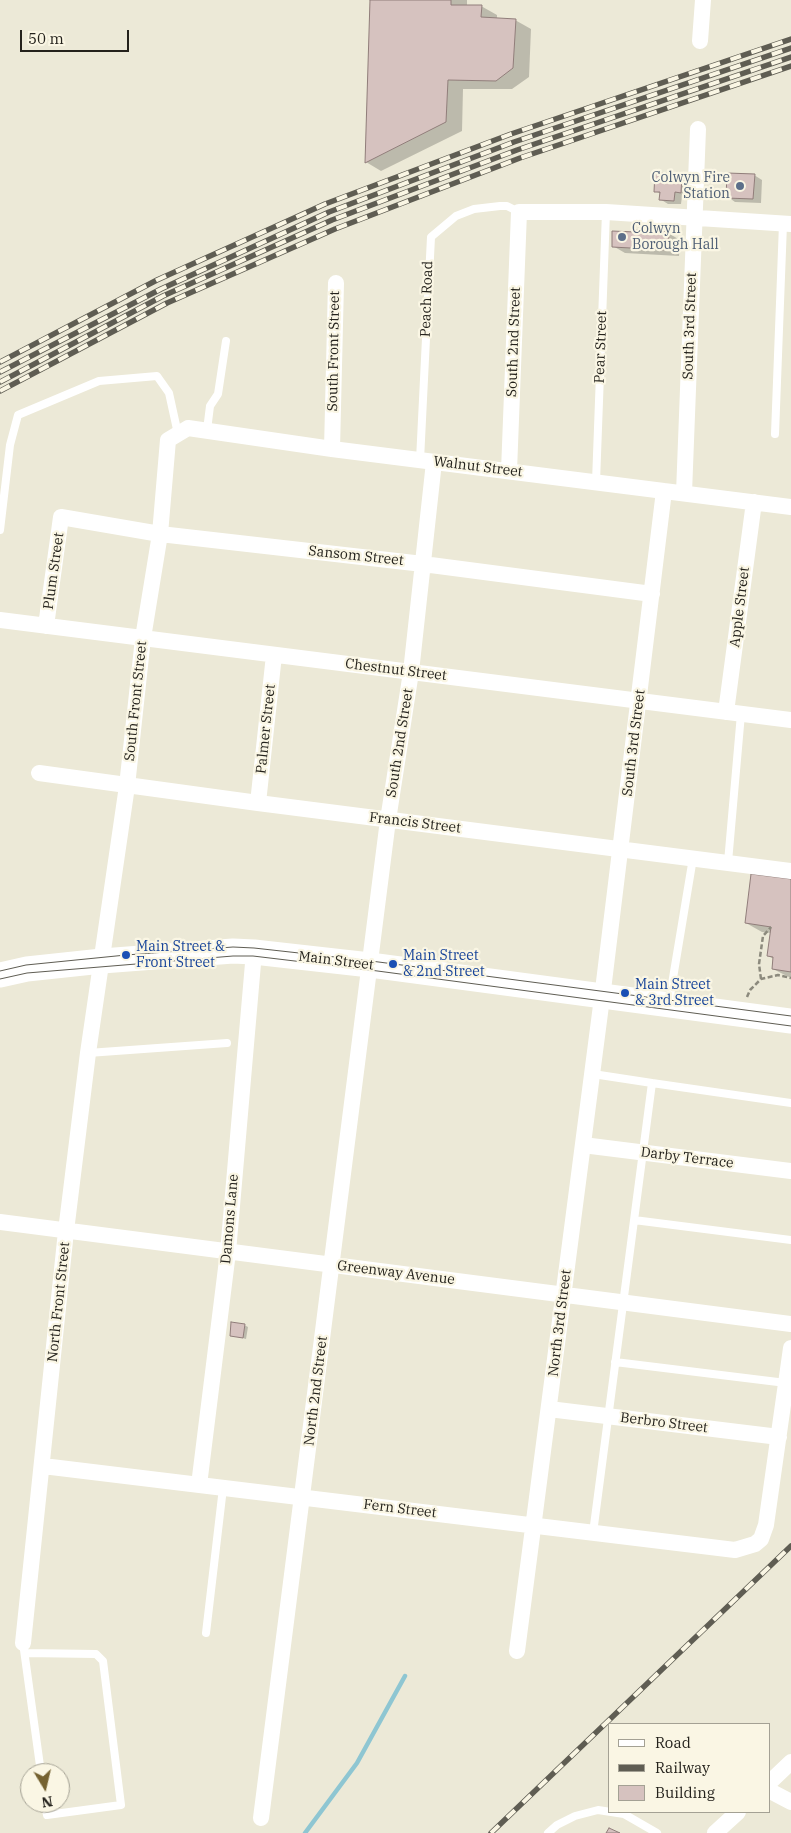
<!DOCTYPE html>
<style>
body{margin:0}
#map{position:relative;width:791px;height:1833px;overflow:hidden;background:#ece9d7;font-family:"IBM Plex Serif",serif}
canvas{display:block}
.legend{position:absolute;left:608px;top:1723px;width:162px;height:90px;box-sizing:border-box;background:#faf6e4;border:1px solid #a4a194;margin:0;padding:6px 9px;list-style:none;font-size:15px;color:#24221c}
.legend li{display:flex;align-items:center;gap:10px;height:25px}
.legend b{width:25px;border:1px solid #a4a194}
.north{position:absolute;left:20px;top:1763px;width:50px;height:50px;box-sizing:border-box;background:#faf6e4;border:1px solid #a4a194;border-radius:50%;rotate:171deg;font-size:14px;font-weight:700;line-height:20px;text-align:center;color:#24221c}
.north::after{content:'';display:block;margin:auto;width:18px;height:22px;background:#756231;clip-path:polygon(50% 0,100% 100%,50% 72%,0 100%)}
.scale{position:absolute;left:20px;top:30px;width:109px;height:22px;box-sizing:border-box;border:2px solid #24221c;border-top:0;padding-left:6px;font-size:15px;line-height:18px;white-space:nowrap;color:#24221c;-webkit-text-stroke:4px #faf6e4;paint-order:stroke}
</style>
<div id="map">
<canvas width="791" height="1833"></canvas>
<ul class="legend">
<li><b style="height:6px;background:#fff"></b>Road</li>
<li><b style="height:6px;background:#5f5d53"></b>Railway</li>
<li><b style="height:14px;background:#d6c2bf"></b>Building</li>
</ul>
<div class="north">N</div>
<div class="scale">50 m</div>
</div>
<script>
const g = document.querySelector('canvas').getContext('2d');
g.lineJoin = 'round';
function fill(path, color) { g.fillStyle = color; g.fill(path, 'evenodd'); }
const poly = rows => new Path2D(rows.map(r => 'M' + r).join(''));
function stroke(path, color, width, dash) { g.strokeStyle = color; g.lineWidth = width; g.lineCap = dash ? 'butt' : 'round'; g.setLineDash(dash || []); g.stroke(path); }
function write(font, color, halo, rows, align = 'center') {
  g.font = font + ' "IBM Plex Serif",serif'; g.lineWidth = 4.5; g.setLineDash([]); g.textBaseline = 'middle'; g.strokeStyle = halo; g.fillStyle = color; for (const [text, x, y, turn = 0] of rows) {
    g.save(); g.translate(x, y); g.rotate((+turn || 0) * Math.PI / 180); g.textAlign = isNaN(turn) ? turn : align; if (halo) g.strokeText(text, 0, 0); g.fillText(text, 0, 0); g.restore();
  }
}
fill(poly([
 [371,0,467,0,467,6,481,6,497,15,497,19,515,20,531,29,529,77,512,89,463,89,462,131,381,171,366,162],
 [681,175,689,180,688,196,682,196,681,204,668,204,660,199,661,194,655,191],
 [754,175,762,180,761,203,735,202,728,197],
 [668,233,680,240,679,256,625,253,613,246],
 [791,880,791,978,773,969,774,959,768,956,771,933,762,932,746,923],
 [244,1325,248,1327,246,1339,231,1335]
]), '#0003');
stroke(poly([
 [305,1833,357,1763,405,1676]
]), '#8ec6d2', 4.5);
const building = poly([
 [370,0,451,0,451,5,482,5,481,17,516,19,513,68,496,81,448,80,446,122,365,163,370,0],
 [655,172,682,174,681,193,675,192,674,201,659,200,660,192,654,192,655,172],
 [727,173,755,174,753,199,726,198,727,173],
 [635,230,669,232,668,250,612,247,612,231,635,232,635,230],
 [751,874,791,879,791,972,772,969,773,957,767,956,771,927,745,923,751,874],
 [231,1322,245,1324,243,1338,230,1336,231,1322],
 [609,1828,620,1833,606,1833,609,1828]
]);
fill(building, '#d6c2bf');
stroke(building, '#907d7a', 1);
stroke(poly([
 [761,979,759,964,763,936,771,927],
 [747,997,750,990,761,979,778,975,791,978]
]), '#8c8a7d', 2.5, [5, 2.5]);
stroke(poly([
 [207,430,210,406,218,394,226,341],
 [775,434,783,224],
 [420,460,431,237,456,216,474,209,500,206,507,206,519,212],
 [596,482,606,212],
 [0,530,10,445,18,415,99,381,157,376,169,393,178,434],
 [728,862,741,714],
 [669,1002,693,858],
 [88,1053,227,1043],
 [652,1083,791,1103],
 [634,1220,791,1240],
 [615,1362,786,1383],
 [593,1533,652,1083,593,1074],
 [206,1633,223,1488],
 [24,1650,41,1773],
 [25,1653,96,1654,103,1661,121,1805,47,1815,45,1803],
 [548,1833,557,1825,575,1816,598,1810,624,1814,657,1833]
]), '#fff', 8);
stroke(poly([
 [700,41,703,0],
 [332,449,336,283],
 [509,471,519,212,606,212,791,224],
 [684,493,698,129],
 [0,620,791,720],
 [46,626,61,517,160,534,423,564,652,594],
 [726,712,754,502],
 [39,773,258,803,791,871],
 [258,803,274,655],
 [583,1145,791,1171],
 [0,1222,791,1324],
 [549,1409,779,1437],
 [43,1466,735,1550,755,1544,761,1539,766,1525,791,1348],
 [199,1485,228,1252,254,952],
 [23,1643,66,1231,88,1053,127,786,143,638,160,534,168,440,188,428,332,449,791,507],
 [517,1651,603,990,664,491],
 [770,1782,791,1762],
 [770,1791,791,1802],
 [261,1818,388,820,411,672,434,462],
 [715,1833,738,1812]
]), '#fff', 16);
stroke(poly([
 [0,975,27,969,102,961,233,951,254,952,370,965,791,1021]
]), '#fff', 25);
stroke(poly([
 [0,971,26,965,126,955,233,947,254,948,371,961,791,1016],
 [0,979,27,973,233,956,253,956,370,970,791,1026]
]), '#5f5d53', 1);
const rail = poly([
 [0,362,157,280,325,204,511,134,791,39],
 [0,372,161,289,329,212,514,142,791,48],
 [0,382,163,296,332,220,517,150,791,57],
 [0,391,167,303,335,229,520,158,791,66],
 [491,1833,791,1546]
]);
stroke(rail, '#5f5d53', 5.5);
stroke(rail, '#faf6e4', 4, [11]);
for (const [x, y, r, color] of [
 [740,186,5,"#5c6f8a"],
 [622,237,5,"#5c6f8a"],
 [126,955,5,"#1a4fb4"],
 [393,964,5,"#1a4fb4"],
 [625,993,5,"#1a4fb4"]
]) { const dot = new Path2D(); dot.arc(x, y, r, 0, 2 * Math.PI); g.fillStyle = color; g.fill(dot); stroke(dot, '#faf6e4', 2); }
write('14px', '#4e5e75', '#faf6e4', [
 ["Colwyn Fire",730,178],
 ["Station",730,194],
 ["Colwyn",632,229,"left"],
 ["Borough Hall",632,245,"left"]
], 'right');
write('14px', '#24221c', '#faf6e4', [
 ["Peach Road",427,299,-88],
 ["South 3rd Street",690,326,-88],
 ["South 2nd Street",514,342,-88],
 ["Pear Street",601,347,-88],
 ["South Front Street",334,351,-89],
 ["Walnut Street",478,467,7],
 ["Sansom Street",356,556,6],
 ["Plum Street",54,571,-82],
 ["Apple Street",740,607,-83],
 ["Chestnut Street",396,670,7],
 ["South Front Street",136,701,-84],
 ["Palmer Street",266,729,-84],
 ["South 2nd Street",400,743,-81],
 ["South 3rd Street",634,743,-83],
 ["Francis Street",415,823,7],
 ["Main Street",336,961,7],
 ["Darby Terrace",687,1158,7],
 ["Damons Lane",230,1219,-85],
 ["Greenway Avenue",396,1273,7],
 ["North Front Street",59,1302,-84],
 ["North 3rd Street",560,1323,-83],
 ["North 2nd Street",316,1391,-83],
 ["Berbro Street",664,1423,7],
 ["Fern Street",400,1509,7]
]);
write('14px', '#164399', '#faf6e4', [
 ["Main Street &",136,947],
 ["Front Street",136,963],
 ["Main Street",403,956],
 ["& 2nd Street",403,972],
 ["Main Street",635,985],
 ["& 3rd Street",635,1001]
], 'left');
</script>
